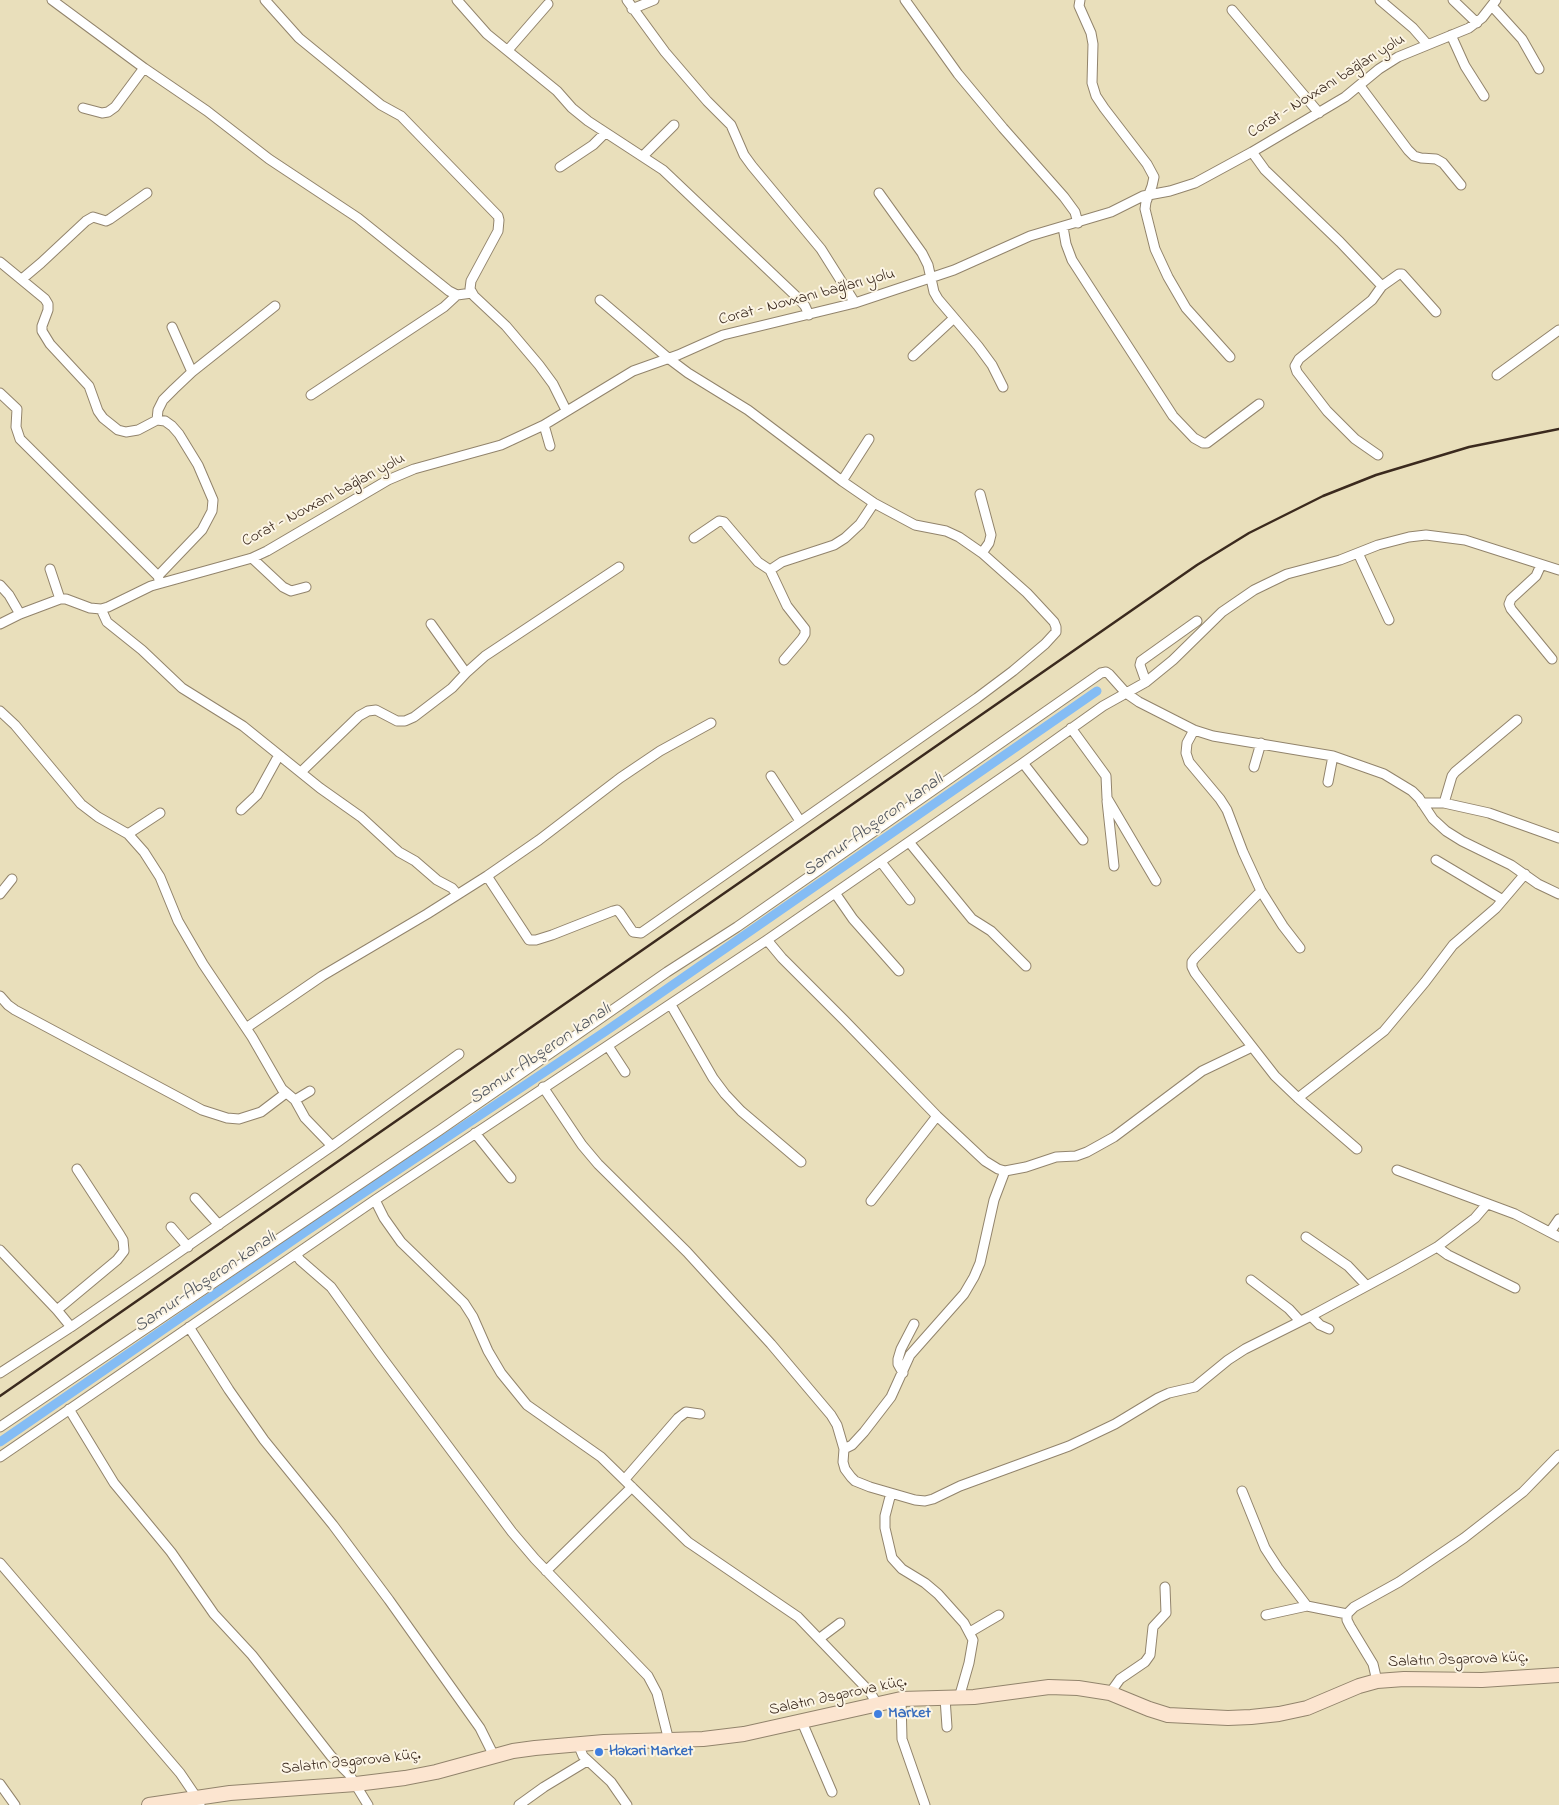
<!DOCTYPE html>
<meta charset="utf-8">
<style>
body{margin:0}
canvas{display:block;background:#e9dfbb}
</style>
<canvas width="1559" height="1805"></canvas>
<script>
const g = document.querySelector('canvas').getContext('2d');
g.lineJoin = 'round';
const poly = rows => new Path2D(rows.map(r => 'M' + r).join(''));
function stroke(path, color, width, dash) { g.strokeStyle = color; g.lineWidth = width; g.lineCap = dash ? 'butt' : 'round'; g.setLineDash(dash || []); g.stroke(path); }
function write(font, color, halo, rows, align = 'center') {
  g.font = font + ' "Indie Flower",sans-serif'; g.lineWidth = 4; g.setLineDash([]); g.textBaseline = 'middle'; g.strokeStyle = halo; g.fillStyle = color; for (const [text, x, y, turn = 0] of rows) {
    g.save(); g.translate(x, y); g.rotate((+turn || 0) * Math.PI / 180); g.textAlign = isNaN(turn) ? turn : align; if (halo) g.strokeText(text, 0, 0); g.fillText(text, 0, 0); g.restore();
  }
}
stroke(poly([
 [0,1442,305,1232,606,1031,1097,691]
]), '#84bcf4', 9);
const street = poly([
 [52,0,144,68,207,111,269,159,358,218,449,291,457,295,472,293],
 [265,0,299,38,381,105,401,116,498,216,499,220,498,231,471,281,470,289,474,296,506,326,539,365,553,384,566,410],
 [457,0,487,34,557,91,572,108,588,121,663,170,799,299,805,306,809,315],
 [627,0,665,52,707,101,731,125,744,155,752,166,821,249,855,303],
 [905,0,958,74,1003,128,1064,197,1075,212,1078,223],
 [1080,0,1079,6,1091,33,1093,44,1092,83,1096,96,1104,108,1147,164,1154,177,1152,186,1146,202,1145,209,1155,249,1168,277,1186,308,1230,357],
 [1380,0,1413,28,1427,44],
 [1453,0,1477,23],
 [1492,6,1522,39,1539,69],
 [632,9,654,0],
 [1232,10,1319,113],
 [1451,35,1465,66,1484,96],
 [508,50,548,4],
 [1360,86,1408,150,1414,156,1421,158,1436,159,1443,163,1461,185],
 [83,108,102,113,108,112,115,107,144,68],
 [1252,152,1265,170,1340,242,1382,286,1372,300,1299,359,1295,366,1297,372,1327,411,1355,439,1378,455],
 [643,156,674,125],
 [560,167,593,145,605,133],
 [879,193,922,253,928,265,934,292,938,299,978,346,992,365,1003,387],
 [1063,227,1066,244,1072,260,1173,416,1194,438,1203,443,1207,443,1259,404],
 [0,262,45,299,48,304,48,310,42,326,42,331,50,344,89,386,98,411,103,418,118,430,126,432,138,430,157,420,165,421,172,426,179,434,198,465,213,500,212,511,202,530,158,576,160,583],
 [22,279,41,263,86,221,93,217,106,221,110,219,147,193],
 [1382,286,1399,274,1402,274,1436,312],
 [172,327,192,372],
 [913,356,954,318],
 [1497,375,1559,330],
 [0,393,17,409,16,427,20,439,158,576],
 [311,395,444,307,457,295],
 [157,420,158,410,163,400,174,389,192,372,275,306],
 [544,425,550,446],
 [842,481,869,439],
 [980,494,991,535,989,543,982,553],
 [694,538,719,521,724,522,758,562,770,570],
 [1358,553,1389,620],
 [252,558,283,587,291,591,306,587],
 [1541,565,1536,576,1511,599,1509,604,1511,609,1552,659],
 [50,569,60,599],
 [0,585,9,595,20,614],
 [101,609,107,622,142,650,182,688,243,726,320,788,361,817,399,852,415,861,437,880,452,888,457,894],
 [0,624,20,614,60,599,66,599,90,608,101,609,108,607,151,586,252,558,267,551,388,480,414,469,501,445,544,425,633,371,678,355,723,335,855,303,954,270,1030,236,1111,212,1143,196,1170,191,1195,183,1252,152,1345,97,1379,69,1398,57,1469,28,1482,18,1496,0],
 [431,624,466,673],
 [784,660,802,639,805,634,805,629,787,606,770,570,782,562,834,545,845,538,860,524,874,503],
 [1146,682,1140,665,1141,661,1197,621],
 [0,711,15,725,81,804,98,817,128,834,144,852,160,877,178,921,203,964,252,1037,282,1089,295,1100,310,1091],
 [1071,728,1106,776,1107,798,1156,881],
 [1194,730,1187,743,1186,753,1189,762,1220,799,1227,810,1243,852,1261,891,1283,926,1300,948],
 [1023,763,1083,840],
 [1254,767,1261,743],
 [301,772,359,716,368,711,376,710,397,721,405,721,414,717,452,688,466,673,485,656,619,567],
 [771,776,800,821],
 [1328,782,1333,756],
 [1107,801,1114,866],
 [1422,803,1444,803,1489,813,1559,838],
 [1444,803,1452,776,1455,772,1517,720],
 [241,810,257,795,279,755],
 [128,834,160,813],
 [909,842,972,919,991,931,1026,966],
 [1436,860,1503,900],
 [881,862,910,900],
 [487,876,529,940,536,940,552,935,613,911,617,910,620,913,633,932,641,933,977,698,1013,671,1045,644,1056,632,1056,627,1054,622,1027,593,982,553,959,537,946,531,915,525,874,503,842,481,748,410,688,373,668,358,600,300],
 [1261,891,1195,958,1192,962,1192,967,1195,973,1218,1003,1275,1076,1298,1098,1357,1149],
 [835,893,853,919,899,971],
 [0,894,12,879],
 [767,940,782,958,844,1020,937,1116,985,1161,998,1169,1005,1171,1026,1167,1056,1157,1076,1156,1087,1152,1114,1137,1202,1071,1252,1047],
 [0,996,8,1005,15,1010,202,1110,227,1118,239,1119,261,1112,286,1093],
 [671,1005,713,1078,725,1094,741,1111,801,1162],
 [246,1028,322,976,427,914,487,876,539,840,620,778,660,751,711,723],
 [608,1046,625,1072],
 [543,1087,582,1145,598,1164,687,1252,771,1344,831,1415,837,1425,844,1449,843,1462,845,1469,851,1477,855,1481,870,1487,915,1500,925,1501,933,1499,960,1486,1069,1446,1115,1424,1158,1398,1169,1393,1195,1387,1228,1360,1245,1349,1311,1316,1400,1268,1437,1247,1475,1218,1487,1204],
 [1298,1098,1384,1031,1425,982,1453,945,1496,908,1525,874],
 [475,1133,511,1178],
 [332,1146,459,1054],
 [1397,1170,1515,1214,1559,1237],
 [195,1198,219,1225],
 [375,1200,384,1218,401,1242,464,1303,473,1317,488,1351,501,1373,527,1405,601,1457,688,1542,798,1617,870,1692,877,1704],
 [871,1201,937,1116],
 [171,1227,188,1247],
 [1550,1232,1559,1219],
 [1306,1237,1348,1266,1366,1285],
 [1437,1247,1448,1255,1515,1288],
 [0,1250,57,1310,71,1327],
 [296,1254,300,1260,331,1287,380,1355,512,1532,535,1559,648,1676,657,1693,669,1741],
 [1251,1280,1289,1309,1300,1321],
 [57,1310,117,1260,124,1251,123,1240,120,1235,77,1169],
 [1311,1316,1320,1325,1329,1329],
 [189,1327,229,1390,264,1440,333,1525,389,1600,480,1728,494,1756],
 [0,1373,71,1327,332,1146,305,1118,295,1100],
 [903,1373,898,1364,898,1359,901,1349,914,1324],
 [69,1409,114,1483,171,1552,214,1614,252,1655,331,1756,349,1774,368,1805],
 [0,1427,440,1130,667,972,737,927,1101,673,1106,672,1109,674,1126,693,1139,702,1194,730,1213,736,1333,756,1384,774,1412,791,1419,798,1433,819,1446,831,1462,841,1511,865,1538,884,1559,894],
 [844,1449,852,1445,864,1432,891,1397,910,1355,964,1294,974,1277,980,1263,994,1200,1005,1171],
 [0,1457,375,1200,767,940,1023,763,1103,706,1146,682,1173,660,1222,612,1254,590,1287,574,1340,560,1378,545,1409,537,1426,535,1465,540,1559,570],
 [625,1479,678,1418,686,1412,700,1414],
 [1242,1491,1265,1548,1278,1568,1307,1606,1347,1614],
 [891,1493,885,1516,885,1528,892,1558,902,1569,925,1583,938,1594,964,1623,973,1640,969,1663,959,1698],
 [0,1563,180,1773,197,1798,200,1805],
 [546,1571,632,1487],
 [1266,1615,1307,1606],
 [970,1632,999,1615],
 [820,1638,840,1623],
 [1377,1681,1373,1664,1350,1626,1347,1620,1347,1614,1354,1607,1399,1582,1464,1538,1523,1492,1559,1455],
 [1110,1693,1120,1679,1145,1662,1150,1655,1153,1627,1166,1613,1165,1587],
 [945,1698,947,1727],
 [901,1699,902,1739,925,1805],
 [802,1722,832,1792],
 [578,1744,583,1756,611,1782,627,1805],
 [0,1784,15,1805],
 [519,1805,544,1787,587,1761]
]);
const secondary = poly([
 [149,1805,230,1793,356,1784,405,1778,436,1772,513,1751,535,1748,604,1742,703,1739,744,1734,901,1699,974,1697,1049,1687,1078,1688,1110,1693,1149,1709,1168,1715,1228,1718,1251,1717,1279,1714,1307,1708,1359,1686,1377,1681,1404,1679,1482,1680,1559,1675]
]);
stroke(street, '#92846c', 11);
stroke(secondary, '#92846c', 16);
stroke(street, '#fff', 9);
stroke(secondary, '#fce5d0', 14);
stroke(poly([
 [0,1396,1197,565,1249,533,1323,496,1376,475,1469,447,1559,429]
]), '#3b2a1e', 2.5);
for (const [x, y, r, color] of [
 [878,1714,5,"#3f7fe0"],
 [599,1752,5,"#3f7fe0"]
]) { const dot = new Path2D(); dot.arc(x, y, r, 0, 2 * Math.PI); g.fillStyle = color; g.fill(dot); stroke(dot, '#fcf5e5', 2); }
write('16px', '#3b2a1e', '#fcf5e5', [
 ["Corat - Novxanı bağları yolu",1327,87,-32],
 ["Corat - Novxanı bağları yolu",807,298,-15],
 ["Corat - Novxanı bağları yolu",324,501,-28],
 ["Salatın Əsgərova küç.",1458,1661,-2],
 ["Salatın Əsgərova küç.",838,1697,-12],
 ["Salatın Əsgərova küç.",351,1763,-6]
]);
write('bold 16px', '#366cbe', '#fcf5e5', [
 ["Market",888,1714],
 ["Həkəri Market",609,1752]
], 'left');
write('italic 18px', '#51565e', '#fcf5e5', [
 ["Samur-Abşeron kanalı",874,826,-35],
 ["Samur-Abşeron kanalı",541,1055,-34],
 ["Samur-Abşeron kanalı",206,1283,-34]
]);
</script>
